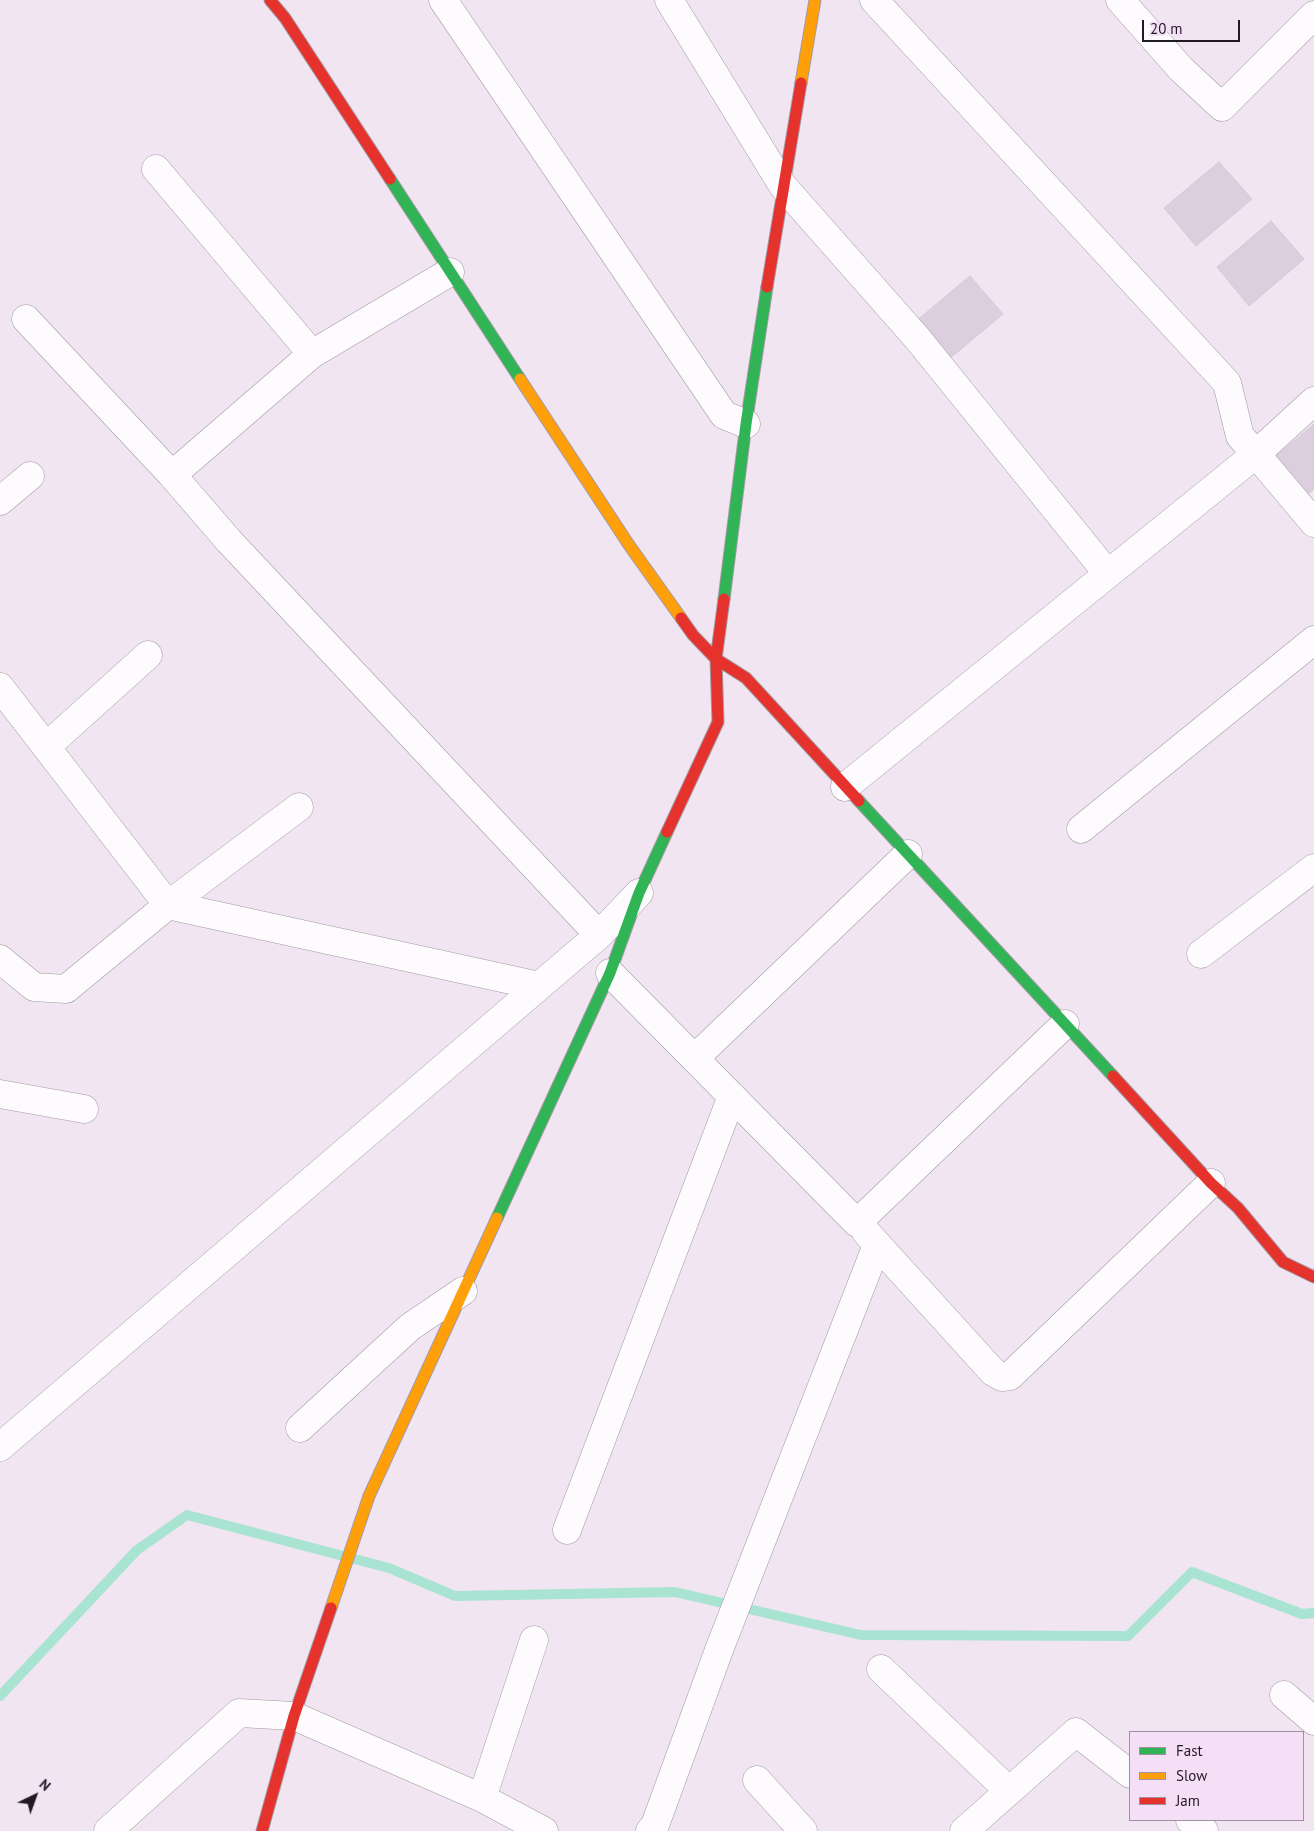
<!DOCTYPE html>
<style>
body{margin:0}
#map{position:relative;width:1314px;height:1831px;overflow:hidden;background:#f0e5f1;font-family:"PT Sans",sans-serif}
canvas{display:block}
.legend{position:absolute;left:1129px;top:1731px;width:175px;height:90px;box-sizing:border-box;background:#f4dff7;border:1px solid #a090a2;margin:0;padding:6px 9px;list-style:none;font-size:15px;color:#221a23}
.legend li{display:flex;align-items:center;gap:10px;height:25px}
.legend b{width:25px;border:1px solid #a090a2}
.north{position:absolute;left:10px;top:1771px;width:50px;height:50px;-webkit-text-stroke:4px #f4dff7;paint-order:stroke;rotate:42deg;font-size:14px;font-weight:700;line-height:20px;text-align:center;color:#221a23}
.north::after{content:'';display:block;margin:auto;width:18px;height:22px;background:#221a23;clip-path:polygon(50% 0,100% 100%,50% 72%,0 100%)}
.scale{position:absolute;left:1142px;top:20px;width:98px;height:22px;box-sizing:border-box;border:2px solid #221a23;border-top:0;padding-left:6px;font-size:15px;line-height:18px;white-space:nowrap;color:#221a23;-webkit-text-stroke:4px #f4dff7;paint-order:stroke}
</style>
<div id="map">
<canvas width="1314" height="1831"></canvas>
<ul class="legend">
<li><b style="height:6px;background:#30b455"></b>Fast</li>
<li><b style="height:6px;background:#ff9f0a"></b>Slow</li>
<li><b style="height:6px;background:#e5322d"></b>Jam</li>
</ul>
<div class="north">N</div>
<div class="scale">20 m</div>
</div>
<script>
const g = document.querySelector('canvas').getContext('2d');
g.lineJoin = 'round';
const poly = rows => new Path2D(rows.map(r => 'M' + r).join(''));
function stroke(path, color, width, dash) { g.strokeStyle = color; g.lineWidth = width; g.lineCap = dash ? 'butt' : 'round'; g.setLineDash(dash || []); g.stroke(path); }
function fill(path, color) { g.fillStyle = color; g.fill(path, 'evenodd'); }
stroke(poly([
 [0,1696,137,1550,187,1515,389,1568,455,1596,675,1592,861,1635,1128,1636,1192,1572,1302,1614,1314,1613]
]), '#a9e4d2', 10);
const building = poly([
 [1219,162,1252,199,1196,246,1164,208,1219,162],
 [1271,221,1304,259,1249,306,1217,267,1271,221],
 [970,276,1003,314,948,360,915,322,970,276],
 [1314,424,1314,489,1307,495,1275,457,1314,424]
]);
fill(building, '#ddcedf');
stroke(building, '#d2cad3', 1);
const street = poly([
 [443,0,724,415,746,424],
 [669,0,783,186,917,338,1108,574],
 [874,0,1227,383,1240,436,1256,454,1314,401],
 [1120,0,1181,69,1222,107,1314,15],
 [156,169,312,354],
 [450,272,312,354,172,475,229,541,599,935],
 [26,319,172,475],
 [0,501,30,476],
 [0,687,168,905,66,989,34,987,0,959],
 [47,746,148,655],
 [845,787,1256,454,1314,523],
 [1081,829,1314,640],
 [168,905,539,986],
 [168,905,299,807],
 [1201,954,1314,868],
 [610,973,857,1223,1065,1024],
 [695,1058,908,854],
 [0,1094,84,1109],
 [866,1232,993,1372,1002,1377,1010,1376,1211,1183],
 [300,1428,410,1327,463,1291],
 [0,1447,599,935,639,893],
 [567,1530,732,1096],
 [881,1669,1009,1791],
 [1284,1695,1314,1721],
 [757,1780,803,1831],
 [482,1798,534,1640],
 [1190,1820,1204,1831],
 [108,1831,239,1713,294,1716,482,1798,544,1831],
 [650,1831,655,1825,719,1650,877,1245],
 [964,1831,1076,1732,1130,1774]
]);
const fast = poly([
 [390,179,520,379],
 [724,599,746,424,767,287],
 [859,801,1113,1076],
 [497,1218,610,973,639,893,667,832]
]);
const slow = poly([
 [801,83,815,0],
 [520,379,629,545,681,618],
 [331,1608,369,1496,497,1218]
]);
const jam = poly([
 [270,0,285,18,390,179],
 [767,287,801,83],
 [681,618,693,635,716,659,746,678,859,801],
 [667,832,718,722,716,659,724,599],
 [1113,1076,1211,1183,1238,1208,1283,1262,1314,1277],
 [262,1831,294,1716,331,1608]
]);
stroke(street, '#a39aa4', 29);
stroke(fast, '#a39aa4', 13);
stroke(slow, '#a39aa4', 13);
stroke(jam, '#a39aa4', 13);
stroke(street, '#fdfbfd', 28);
stroke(fast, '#30b455', 11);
stroke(slow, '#ff9f0a', 11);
stroke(jam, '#e5322d', 11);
</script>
